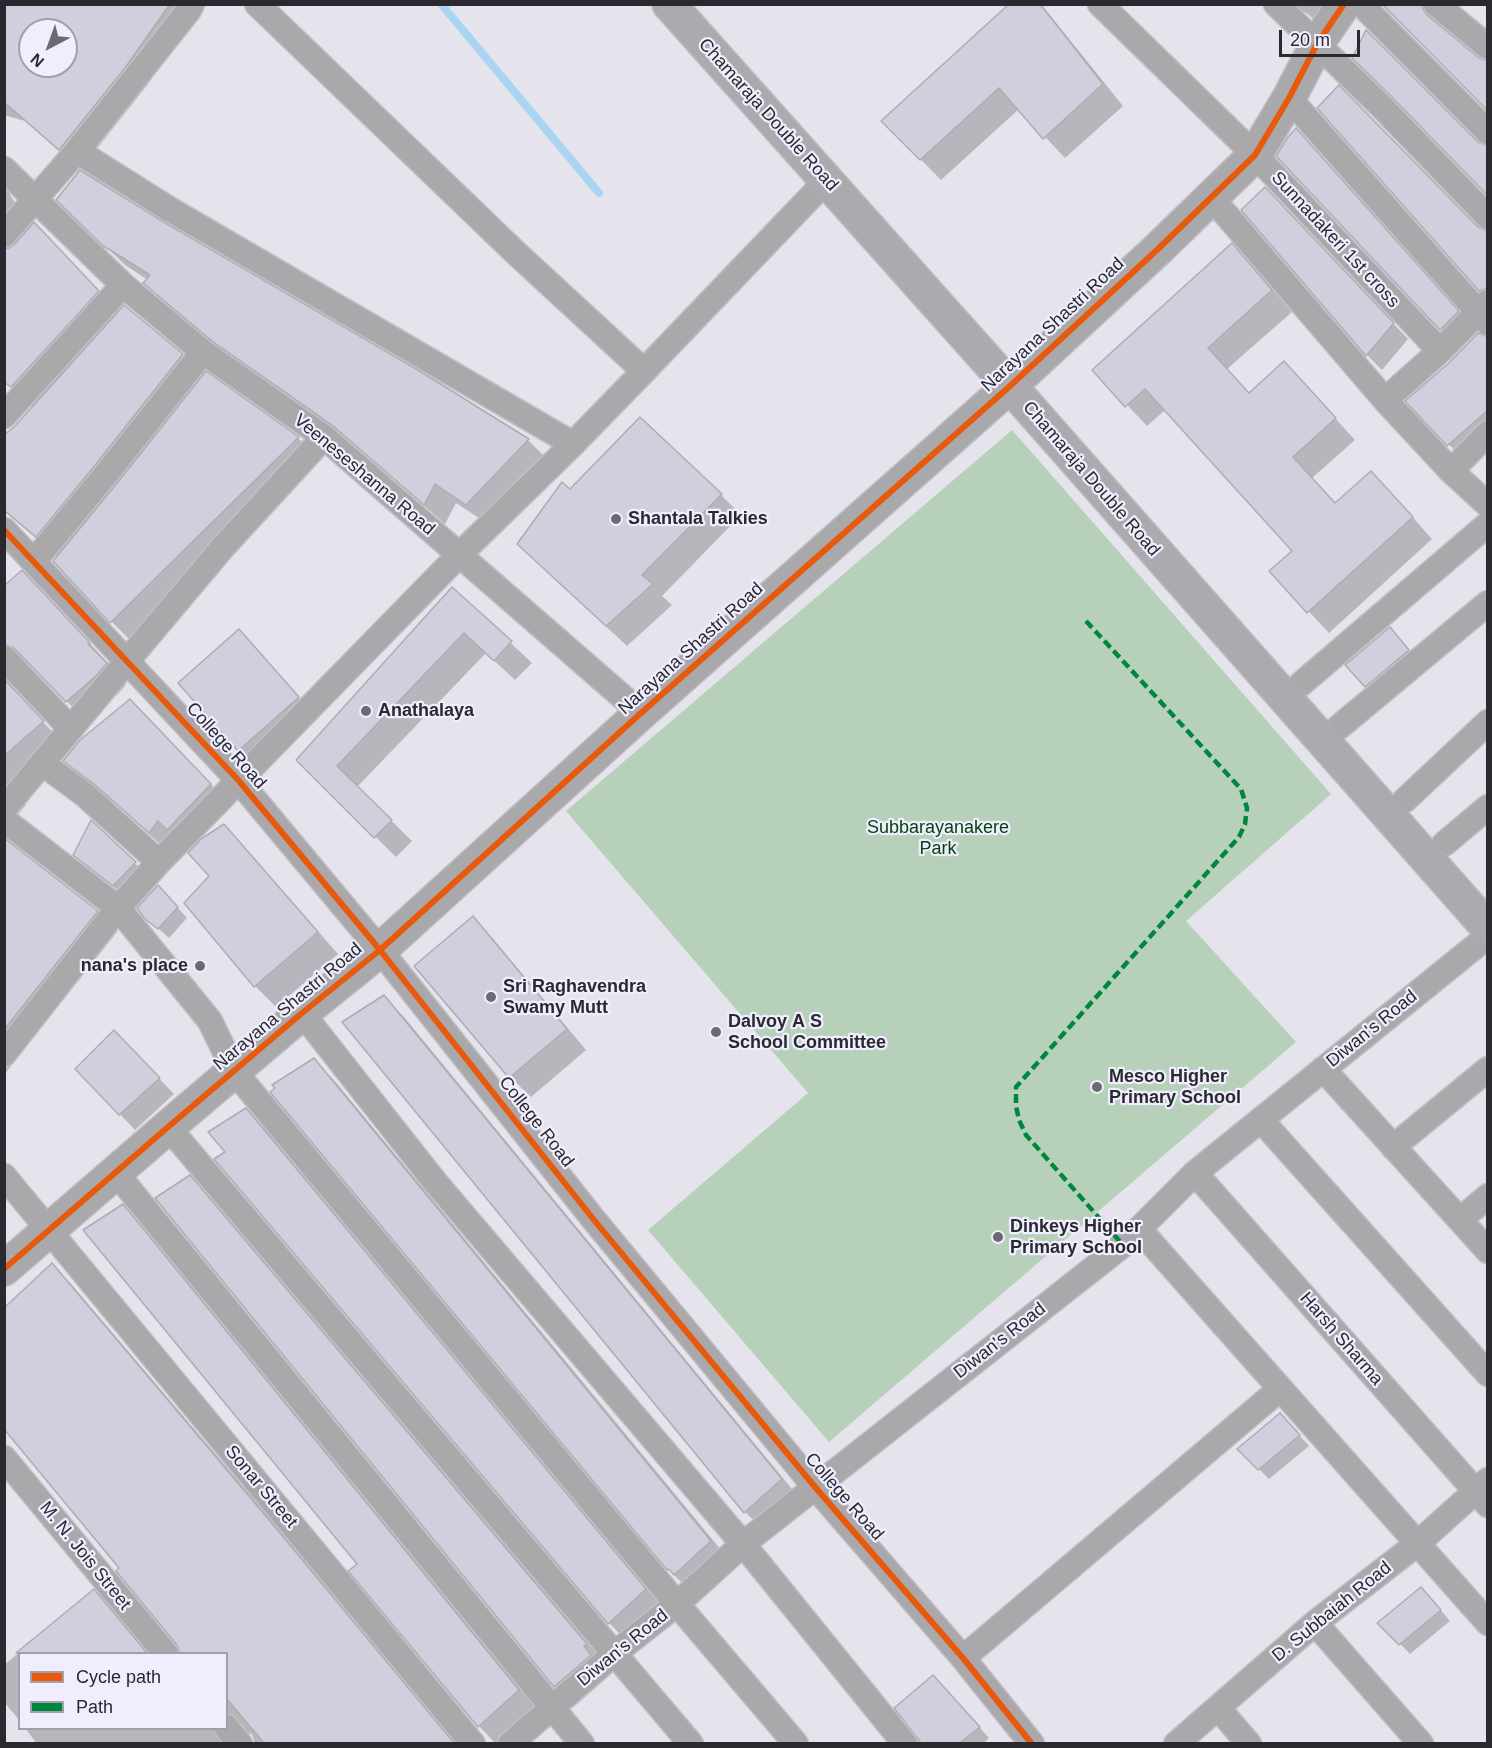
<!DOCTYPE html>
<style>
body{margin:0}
#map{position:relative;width:1492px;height:1748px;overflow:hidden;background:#e5e4ec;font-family:Arial,sans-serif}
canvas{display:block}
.frame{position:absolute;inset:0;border:6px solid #2a292f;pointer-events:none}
.legend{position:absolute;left:18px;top:1652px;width:210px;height:78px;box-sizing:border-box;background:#f0eefe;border:2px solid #a19fab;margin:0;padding:8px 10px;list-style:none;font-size:18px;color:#2a292f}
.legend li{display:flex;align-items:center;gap:12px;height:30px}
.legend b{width:30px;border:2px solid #a19fab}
.north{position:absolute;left:18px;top:18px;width:60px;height:60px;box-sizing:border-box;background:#f0eefe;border:2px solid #a19fab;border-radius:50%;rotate:221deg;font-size:16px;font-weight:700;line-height:24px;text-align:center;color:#2a292f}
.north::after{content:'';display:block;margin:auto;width:21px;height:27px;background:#6b6a71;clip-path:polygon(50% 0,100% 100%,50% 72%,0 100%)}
.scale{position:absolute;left:1279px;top:30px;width:81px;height:27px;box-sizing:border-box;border:3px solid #2a292f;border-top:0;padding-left:8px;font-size:18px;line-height:21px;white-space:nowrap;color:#2a292f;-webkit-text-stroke:4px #f0eefe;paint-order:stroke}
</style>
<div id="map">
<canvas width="1492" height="1748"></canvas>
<div class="frame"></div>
<ul class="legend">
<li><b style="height:8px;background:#e8590c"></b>Cycle path</li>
<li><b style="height:8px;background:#00873e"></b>Path</li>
</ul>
<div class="north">N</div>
<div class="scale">20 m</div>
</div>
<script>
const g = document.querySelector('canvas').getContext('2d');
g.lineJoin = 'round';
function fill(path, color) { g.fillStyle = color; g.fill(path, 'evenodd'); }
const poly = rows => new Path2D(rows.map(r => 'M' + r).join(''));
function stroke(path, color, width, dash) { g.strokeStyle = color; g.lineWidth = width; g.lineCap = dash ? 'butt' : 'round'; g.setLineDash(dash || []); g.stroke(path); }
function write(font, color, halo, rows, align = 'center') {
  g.font = font + ' Arial,sans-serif'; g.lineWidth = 4.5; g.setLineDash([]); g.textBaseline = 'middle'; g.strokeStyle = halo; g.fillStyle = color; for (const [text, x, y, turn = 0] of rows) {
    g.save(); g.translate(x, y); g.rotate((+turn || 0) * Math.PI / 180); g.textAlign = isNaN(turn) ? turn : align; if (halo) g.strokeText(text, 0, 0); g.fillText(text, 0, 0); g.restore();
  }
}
fill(poly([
 [1012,430,1331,794,1186,921,1296,1042,829,1442,648,1230,808,1093,566,811]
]), '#b7d0ba');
fill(poly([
 [4,4,200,4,195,18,145,88,80,170,25,121,4,115],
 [30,30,66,30,66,66,30,66],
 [1011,4,1041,4,1123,106,1065,158,1019,109,941,180,883,121],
 [1294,4,1333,4,1321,26,1308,14,1300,10],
 [1420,4,1439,23,1440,28,1478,59,1488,109],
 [1296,130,1473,328,1457,345,1278,156],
 [4,183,10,188,10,195,14,201,119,313,124,307,182,355,204,377,298,438,318,458,132,642,111,621,58,557,4,511,4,437,33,408,4,380],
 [58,200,161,223,528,440,548,460,488,524,456,503,445,524,356,446,234,361,165,303,145,283,148,280,125,265],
 [1281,204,1408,339,1382,370,1367,355,1243,210],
 [1232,245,1252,265,1292,312,1227,369,1250,394,1304,384,1355,440,1312,478,1336,504,1391,493,1432,539,1329,633,1271,571,1294,552,1165,410,1147,426,1094,370],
 [1488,338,1488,443,1466,462,1407,401],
 [571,491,721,495,741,515,662,596,672,605,627,646,540,565],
 [4,588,42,592,109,664,107,665,126,685,117,695,87,722,34,667,29,664,22,664,10,675,10,682,13,690,63,743,12,788,26,805,13,820,4,835],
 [453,589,532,663,515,680,486,653,357,787,412,841,396,857,298,760],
 [239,631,313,713,254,765,239,750],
 [1400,639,1418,661,1376,696,1366,686],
 [151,722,231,805,188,849,179,841,170,853,117,805,85,781,65,761],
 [92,822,145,873,124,895,85,865,75,855],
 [223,826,244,847,338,954,276,1007,255,986,186,903,211,876],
 [4,836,10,841,11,845,97,912,117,932,4,1075],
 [168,897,187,918,169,938,147,918],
 [473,918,493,939,586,1050,531,1097,510,1077],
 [384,997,404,1017,801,1500,766,1532,745,1512],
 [129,1047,174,1094,135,1130,77,1069],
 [313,1060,334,1080,731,1562,689,1590,668,1569,277,1089],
 [246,1109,266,1130,665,1610,629,1643,609,1623,216,1160,227,1153],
 [190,1177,210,1197,606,1664,603,1667,610,1675,575,1706,555,1686],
 [123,1206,143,1227,539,1711,503,1744,496,1744,479,1726,359,1564],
 [52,1265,72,1285,291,1543,456,1744,255,1744,252,1734,244,1733,233,1744,37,1744,25,1728,226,1728,226,1654,181,1654,181,1651,121,1568],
 [1290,1425,1309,1446,1269,1479,1239,1449],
 [94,1591,114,1611,149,1654,20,1654,20,1721,4,1702,4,1665],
 [1431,1599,1450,1621,1410,1654,1380,1623],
 [943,1687,989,1738,982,1744,920,1743,917,1734]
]), '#0003');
stroke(poly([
 [441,4,599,193]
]), '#a9d4f2', 8);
const building = poly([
 [4,4,170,4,125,68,59,150,4,102,4,4],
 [30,30,66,30,66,66,30,66,30,30],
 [1009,4,1040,4,1103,84,1043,139,999,88,920,160,881,121,1009,4],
 [1382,4,1422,4,1423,9,1427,15,1479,58,1488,61,1488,111,1382,4],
 [1366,30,1478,142,1488,146,1488,196,1390,95,1352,58,1366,30],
 [1339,85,1478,227,1488,231,1488,288,1479,291,1317,108,1339,85],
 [1296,128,1459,311,1440,330,1276,156,1288,137,1296,128],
 [80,170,162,221,418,370,529,439,466,505,435,484,424,505,332,425,212,341,143,283,150,275,102,245,56,200,80,170],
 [1265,187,1394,323,1366,356,1241,210,1265,187],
 [34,222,99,291,11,387,4,382,4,249,9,248,15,244,34,222],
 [1232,243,1272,290,1208,348,1249,393,1284,361,1336,418,1293,457,1335,503,1371,471,1413,517,1307,613,1269,571,1292,551,1145,389,1125,407,1092,370,1232,243],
 [124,305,183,354,96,464,36,537,4,510,4,435,15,426,124,305],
 [1478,333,1488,337,1488,410,1447,446,1405,401,1450,362,1478,333],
 [206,371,299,437,110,623,53,561,118,482,206,371],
 [640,417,722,494,642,575,653,584,606,626,517,544,562,482,570,489,640,417],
 [22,570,90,643,88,644,107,663,97,675,66,702,14,648,4,644,4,586,22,570],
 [452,587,512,641,494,661,464,633,337,766,392,820,374,838,296,760,452,587],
 [1390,627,1409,650,1365,687,1345,665,1390,627],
 [239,629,299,697,238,751,178,683,239,629],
 [4,679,44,721,4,756,4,679],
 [130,699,211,784,167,830,158,821,149,833,94,784,63,761,80,740,130,699],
 [91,820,136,862,113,886,73,855,91,820],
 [224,824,318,932,254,987,184,903,209,876,188,853,201,839,224,824],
 [4,838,98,911,4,1030,4,838],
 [158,885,178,907,158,929,145,919,137,908,158,885],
 [473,916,567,1029,509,1078,414,966,473,916],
 [384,995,782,1479,744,1513,342,1022,384,995],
 [114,1030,160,1078,119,1115,75,1069,114,1030],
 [314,1058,711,1541,674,1575,669,1569,667,1570,270,1092,275,1088,272,1085,314,1058],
 [246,1108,646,1589,608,1624,214,1159,225,1152,208,1132,246,1108],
 [190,1175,587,1644,584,1646,591,1655,554,1687,155,1198,190,1175],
 [123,1204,519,1690,478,1727,348,1571,357,1564,83,1230,123,1204],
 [52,1263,270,1521,454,1743,264,1743,226,1698,226,1653,180,1653,177,1645,116,1571,119,1568,4,1429,4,1308,52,1263],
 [1280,1413,1300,1435,1258,1470,1237,1449,1280,1413],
 [1421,1587,1441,1610,1399,1645,1377,1623,1421,1587],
 [94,1589,147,1653,16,1653,94,1589],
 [933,1675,980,1727,960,1743,921,1743,894,1708,933,1675]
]);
fill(building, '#d1cfde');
stroke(building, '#adacb2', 1.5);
const street = poly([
 [257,4,516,253,644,371],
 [1100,4,1255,155,1440,351],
 [1276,4,1380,105,1488,217],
 [1361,4,1488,132],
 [1436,4,1488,47],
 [1289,98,1488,323],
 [77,151,169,209,573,444],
 [4,169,123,285,203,352,324,437,641,713],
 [1211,197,1385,400,1451,471,1488,505],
 [4,235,77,151,189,10,192,4],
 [1385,400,1440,351,1488,302],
 [4,416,123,285],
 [1451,471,1488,433],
 [4,530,239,781,380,950,594,1220,815,1487,963,1658,1032,1744],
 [34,561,107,473,203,352],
 [4,658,71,729],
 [1301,684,1488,524],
 [1339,727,1488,603],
 [42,763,85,795,159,862],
 [1405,800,1488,722],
 [4,809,127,661,223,547,324,437],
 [4,820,118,908,210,1021,234,1071,677,1604,796,1744],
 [1444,844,1488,807],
 [302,1013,436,1183,743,1544,905,1744],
 [4,1054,118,908,159,862,459,555,573,444,644,371,826,181],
 [1323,1069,1488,1251],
 [1261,1120,1488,1374],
 [168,1127,691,1744],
 [1393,1147,1488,1069],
 [116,1173,582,1744],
 [1195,1173,1488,1505],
 [4,1176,473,1744],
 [1460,1220,1488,1196],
 [1139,1229,1488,1623],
 [4,1458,166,1654],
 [1315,1623,1421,1744],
 [963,1658,1280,1389],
 [1218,1708,1249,1744],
 [226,1727,240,1744],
 [510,1744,615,1653,677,1604,743,1544,1123,1245,1195,1173,1488,936],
 [1176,1744,1315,1623,1417,1544,1488,1480]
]);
const secondary = poly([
 [4,1269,168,1127,302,1013,380,950,641,713,1010,386,1158,249,1255,155,1289,98,1317,44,1344,4]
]);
const primary = poly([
 [669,4,1010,386,1488,928]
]);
stroke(street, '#c0bfc5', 27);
stroke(secondary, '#c0bfc5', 36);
stroke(primary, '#c0bfc5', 36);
stroke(street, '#aaa8ab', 24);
stroke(secondary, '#a9a8ab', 33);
stroke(primary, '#acaaaf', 33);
stroke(poly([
 [1086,621,1241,789,1247,808,1245,824,1239,837,1016,1087,1016,1106,1019,1120,1026,1135,1123,1245]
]), '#00873e', 4.5, [9, 4.5]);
stroke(poly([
 [4,530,239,781,380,950,594,1220,815,1487,963,1658,1032,1744],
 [4,1269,168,1127,302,1013,380,950,641,713,1010,386,1158,249,1255,155,1289,98,1317,44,1344,4]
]), '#e8590c', 6);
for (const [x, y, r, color] of [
 [616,519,6,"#6b6a71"],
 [366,711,6,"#6b6a71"],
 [200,966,6,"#6b6a71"],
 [491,997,6,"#6b6a71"],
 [716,1032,6,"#6b6a71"],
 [1097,1087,6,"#6b6a71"],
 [998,1237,6,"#6b6a71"]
]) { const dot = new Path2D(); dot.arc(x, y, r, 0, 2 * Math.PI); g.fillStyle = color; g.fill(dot); stroke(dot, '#f0eefe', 2); }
write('18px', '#2a292f', '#f0eefe', [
 ["Chamaraja Double Road",768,115,48],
 ["Sunnadakeri 1st cross",1335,240,47],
 ["Narayana Shastri Road",1053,325,-43],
 ["Veeneseshanna Road",364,475,40],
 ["Chamaraja Double Road",1091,479,49],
 ["Narayana Shastri Road",691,649,-42],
 ["College Road",226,746,48],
 ["Narayana Shastri Road",288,1007,-40],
 ["Diwan's Road",1372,1029,-39],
 ["College Road",536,1122,52],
 ["Harsh Sharma",1341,1339,49],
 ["Diwan's Road",1000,1341,-38],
 ["Sonar Street",261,1487,50],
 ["College Road",844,1497,49],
 ["M. N. Jois Street",85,1556,51],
 ["D. Subbaiah Road",1332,1612,-39],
 ["Diwan's Road",623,1648,-39]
]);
write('bold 18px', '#2a292f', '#f0eefe', [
 ["Shantala Talkies",628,519],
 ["Anathalaya",378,711],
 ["nana's place",188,966,"right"],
 ["Sri Raghavendra",503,987],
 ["Swamy Mutt",503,1008],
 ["Dalvoy A S",728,1022],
 ["School Committee",728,1043],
 ["Mesco Higher",1109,1077],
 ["Primary School",1109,1098],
 ["Dinkeys Higher",1010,1227],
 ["Primary School",1010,1248]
], 'left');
write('18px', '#01460c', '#f0eefe', [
 ["Subbarayanakere",938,828],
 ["Park",938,849]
]);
</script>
